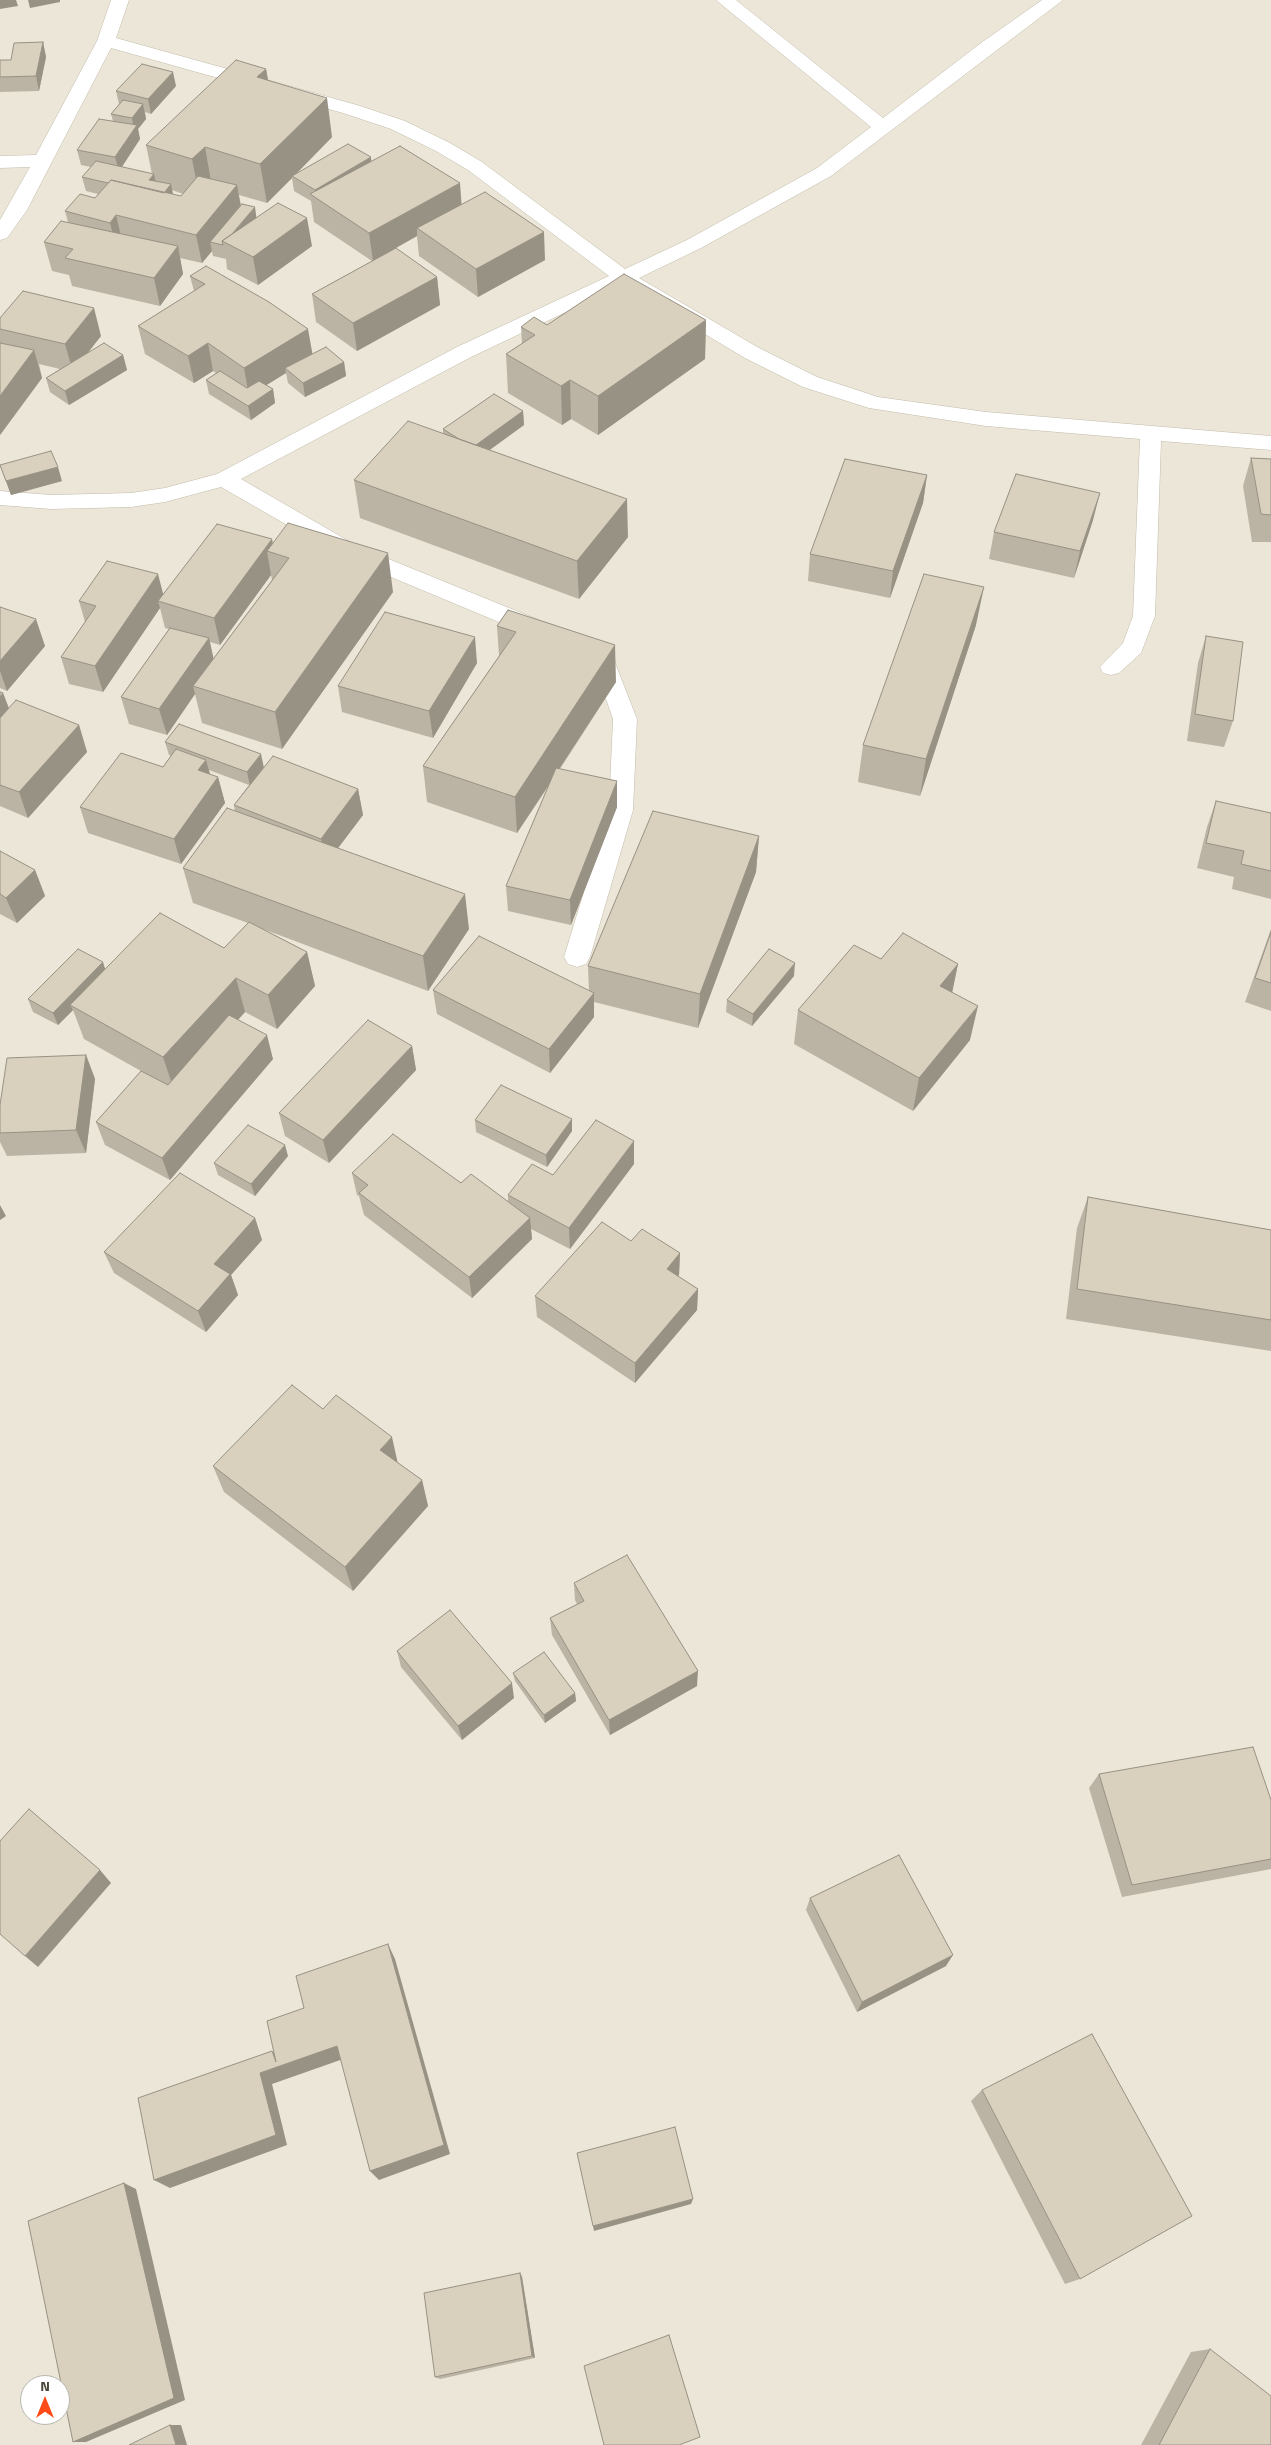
<!DOCTYPE html>
<style>
body{margin:0}
#map{position:relative;width:1271px;height:2445px;overflow:hidden;background:#f6f3ea;font-family:"Titillium Web",sans-serif}
canvas{display:block}
.north{position:absolute;left:20px;top:2375px;width:50px;height:50px;box-sizing:border-box;background:#fff;border:1px solid #b7b5af;border-radius:50%;rotate:0deg;font-size:14px;font-weight:700;line-height:20px;text-align:center;color:#4b4537}
.north::after{content:'';display:block;margin:auto;width:18px;height:22px;background:#ff4b18;clip-path:polygon(50% 0,100% 100%,50% 72%,0 100%)}
</style>
<div id="map">
<canvas width="1271" height="2445"></canvas>
<div class="north">N</div>
</div>
<script>
const g = document.querySelector('canvas').getContext('2d');
g.lineJoin = 'round';
function fill(path, color) { g.fillStyle = color; g.fill(path, 'evenodd'); }
const poly = rows => new Path2D(rows.map(r => 'M' + r).join(''));
function stroke(path, color, width, dash) { g.strokeStyle = color; g.lineWidth = width; g.lineCap = dash ? 'butt' : 'round'; g.setLineDash(dash || []); g.stroke(path); }
fill(poly([
 [0,0,1271,0,1271,2445,0,2445],
 [30,2385,60,2385,60,2415,30,2415]
]), '#ebe6d7');
const street = poly([
 [111,0,129,0,116,38,357,105,405,121,450,143,482,162,625,269,687,240,817,168,871,127,716,0,736,0,883,118,981,43,1042,0,1063,0,831,176,701,248,639,278,759,348,817,377,878,397,986,412,1271,436,1271,450,1161,441,1155,616,1141,653,1119,673,1111,675,1103,673,1100,667,1123,643,1133,616,1140,439,986,426,869,408,803,387,745,358,623,285,471,357,241,479,359,547,546,623,549,629,546,635,538,637,530,635,343,557,221,487,165,502,131,507,51,509,0,505,0,491,51,495,131,493,165,488,217,474,457,347,609,276,468,170,436,151,391,129,343,113,111,48,27,210,7,238,0,240,0,220,30,167,0,168,0,156,36,155,97,41,111,0],
 [593,650,601,652,615,663,637,719,633,810,590,957,586,964,577,967,568,964,564,957,609,810,613,719,597,673,585,664,582,658,585,652,593,650]
]);
stroke(street, '#c3bcab', 1);
fill(street, '#fff');
fill(poly([
 [43,42,46,57,39,91,0,92,0,61,11,60],
 [266,69,268,80,332,137,296,174,371,161,461,204,545,260,478,297,419,256,417,236,388,252,437,277,440,305,357,351,316,322,312,294,372,261,314,222,311,201,294,191,292,178,267,203,239,195,241,205,256,218,312,246,258,285,227,269,226,259,213,256,212,251,202,263,180,258,183,274,160,306,72,286,69,275,52,271,44,242,68,222,65,211,95,198,98,194,86,191,82,177,91,167,81,165,77,150,113,121,111,114,119,104,116,91,176,86,151,114,145,112,146,119,138,129,140,139,122,167,152,174,146,145],
 [172,190,183,194,181,196,173,195],
 [206,266,312,354,344,362,346,376,305,397,288,383,286,373,266,385,273,389,275,403,251,420,209,394,206,380,216,373,213,371,194,383,145,354,138,326,194,291,190,276],
 [0,318,101,336,88,352,123,355,127,370,69,405,50,392,46,378,60,369,39,364,42,378,0,435],
 [706,320,705,359,598,435,571,419,562,425,508,393,506,354,522,344,521,327,547,325],
 [523,411,524,425,490,450,628,537,579,599,360,518,354,480,443,433,443,429],
 [1251,458,1271,459,1271,542,1252,542,1243,486],
 [0,465,62,481,11,495],
 [927,475,923,503,890,598,808,581,810,554],
 [1093,520,1074,578,989,559,994,532],
 [273,543,393,592,282,749,202,723,195,694,167,735,129,724,121,697,169,629,165,628,160,608,103,692,69,684,61,657,85,622,79,601,163,594],
 [271,575,272,580,213,659,210,642,220,645],
 [0,607,45,646,7,691,0,688],
 [508,610,616,682,560,769,617,781,617,807,571,925,508,911,506,886,548,787,517,833,427,802,423,766,499,656,497,626],
 [976,625,920,796,858,782,863,745],
 [1206,636,1233,721,1224,747,1187,741,1198,663],
 [477,663,433,738,342,712,338,686],
 [0,692,3,693,9,708,79,725,87,752,28,818,0,806],
 [165,742,264,767,358,789,363,815,338,848,469,929,428,991,263,929,307,952,315,986,277,1029,245,1012,238,1020,273,1059,170,1180,105,1145,96,1122,141,1071,84,1039,73,1010,58,1025,33,1012,28,999,105,969,224,948,248,923,193,903,183,868,235,812,234,805,249,785,209,770,210,775,218,777,225,803,181,864,88,833,80,807,163,767,171,756,169,755],
 [1216,801,1271,813,1271,899,1232,889,1234,877,1197,868,1207,827],
 [759,836,756,872,698,1028,594,1002,594,1017,550,1073,437,1014,433,990,589,991,588,966],
 [0,851,35,870,45,896,17,923,0,914],
 [1271,929,1271,1011,1245,1002],
 [881,959,958,964,952,992,970,1040,913,1111,794,1044,798,1010],
 [794,976,752,1026,726,1012,727,1000],
 [412,1046,416,1070,329,1163,285,1136,279,1113],
 [86,1055,95,1079,86,1153,7,1156,0,1142,0,1105],
 [475,1120,572,1131,547,1167,476,1132],
 [288,1156,255,1196,218,1175,214,1163],
 [634,1164,570,1249,531,1229,532,1239,472,1298,364,1215,359,1196,357,1195,352,1173,461,1183,508,1201,508,1195,553,1175],
 [1088,1197,1271,1230,1271,1351,1066,1319,1077,1228],
 [255,1218,262,1240,231,1275,238,1295,206,1332,114,1273,104,1252],
 [680,1253,679,1275,678,1276,698,1289,697,1310,635,1383,537,1317,535,1296],
 [323,1409,422,1480,428,1506,353,1591,224,1492,213,1466],
 [574,1583,697,1686,610,1735,552,1635,550,1618,577,1604,575,1600],
 [397,1651,514,1698,462,1740,401,1667],
 [513,1673,575,1693,576,1701,545,1723,515,1681],
 [1099,1774,1271,1800,1271,1869,1122,1897,1089,1788],
 [810,1898,946,1966,857,2012,806,1910],
 [982,2090,1080,2279,1065,2284,971,2101],
 [520,2273,522,2277,535,2358,440,2379,435,2377],
 [1210,2349,1271,2445,1141,2445,1191,2352]
]), '#bbb3a3');
fill(poly([
 [0,0,16,0,18,6,0,9],
 [28,0,60,0,60,2,30,8],
 [43,42,46,57,39,91,36,76],
 [266,69,273,108,257,77],
 [173,72,176,86,151,114,148,99],
 [327,98,332,137,293,177,292,176,292,178,267,203,260,164],
 [143,104,146,119,138,129,140,139,119,171,115,157,134,129,132,118],
 [205,147,212,187,200,199,192,159],
 [371,157,372,171,316,198,315,190],
 [154,174,157,189,149,180],
 [460,183,462,211,417,228,417,236,373,261,369,233],
 [171,184,174,199,162,196],
 [237,185,242,214,210,242,212,251,202,263,196,235],
 [255,207,257,222,225,242],
 [116,215,123,244,117,251,110,223],
 [307,218,312,246,258,285,253,257],
 [544,232,545,260,478,297,476,269],
 [178,246,183,274,160,306,154,278],
 [437,277,440,305,357,351,353,323],
 [94,308,101,336,73,372,65,344],
 [706,320,705,359,598,435,598,396],
 [308,329,313,357,285,368,286,373,249,396,244,368],
 [208,343,213,371,194,383,188,356],
 [34,350,42,378,0,435,0,396],
 [123,355,127,370,69,405,65,391],
 [344,362,346,376,305,397,303,383],
 [570,380,571,419,562,425,561,386],
 [273,389,275,403,251,420,248,406],
 [523,411,524,425,474,461,473,447],
 [58,467,62,481,11,495,6,481],
 [927,475,923,503,890,598,893,571],
 [1100,493,1093,520,1074,578,1080,551],
 [627,499,628,537,579,599,577,561],
 [272,539,275,554,267,551,271,575,220,645,214,618],
 [388,553,393,592,282,749,275,712],
 [158,574,165,601,158,601,160,608,103,692,95,666],
 [984,587,976,625,920,796,926,759],
 [36,619,45,646,7,691,0,671,0,661],
 [475,637,477,663,433,738,429,711],
 [209,638,215,665,193,686,195,694,167,735,159,709],
 [615,645,616,682,517,833,515,797],
 [3,693,13,720,0,734,0,697],
 [79,725,87,752,28,818,19,792],
 [261,754,264,768,250,786,247,772],
 [206,760,213,785,218,777,225,803,181,864,174,839,198,770],
 [617,781,617,807,571,925,570,900],
 [358,789,363,815,326,864,321,839],
 [759,836,756,872,698,1028,700,994],
 [35,870,45,896,17,923,6,898],
 [465,894,469,929,428,991,423,956],
 [307,952,315,986,277,1029,268,995],
 [103,962,107,975,70,1005,73,1010,58,1025,53,1013],
 [795,963,794,976,752,1026,753,1014],
 [958,964,951,998,940,986],
 [236,978,245,1012,174,1090,163,1057],
 [594,993,594,1017,550,1073,549,1049],
 [978,1006,970,1040,913,1111,919,1078],
 [267,1035,273,1059,170,1180,162,1158],
 [412,1046,416,1070,329,1163,323,1140],
 [86,1055,95,1079,86,1153,76,1130],
 [572,1119,572,1131,547,1167,546,1155],
 [634,1141,634,1164,570,1249,569,1228],
 [285,1145,288,1156,255,1196,251,1184],
 [0,1205,6,1216,0,1220],
 [255,1218,262,1240,231,1275,238,1295,206,1332,198,1311,214,1264],
 [530,1218,532,1239,472,1298,469,1277],
 [680,1253,679,1275,667,1290,667,1269],
 [698,1289,697,1310,635,1383,635,1363],
 [392,1437,398,1464,380,1450],
 [422,1480,428,1506,353,1591,345,1567],
 [698,1671,697,1686,610,1735,609,1720],
 [512,1683,514,1698,462,1740,458,1726],
 [575,1693,576,1701,545,1723,544,1715],
 [100,1870,111,1883,38,1967,25,1956],
 [388,1944,395,1959,450,2154,379,2180,370,2171],
 [953,1955,946,1966,857,2012,862,2002],
 [337,2046,346,2058,272,2084,287,2145,170,2188,154,2180,260,2073,276,2062,272,2051,283,2064],
 [124,2183,136,2189,185,2400,86,2442,73,2442],
 [693,2199,691,2204,594,2231,593,2226],
 [520,2273,522,2277,535,2358,532,2356],
 [170,2425,181,2425,187,2445,176,2445]
]), '#989285');
const building = poly([
 [43,42,36,76,0,77,0,60,11,60,14,43,43,42],
 [236,60,266,69,257,77,327,98,260,164,205,147,192,159,146,145,236,60],
 [142,64,173,72,148,99,116,91,142,64],
 [123,100,143,104,132,118,111,114,123,100],
 [99,119,137,125,115,157,77,150,99,119],
 [348,144,371,157,315,190,292,176,348,144],
 [400,146,460,183,369,233,310,194,400,146],
 [96,161,154,174,149,180,171,184,164,193,111,180,108,183,82,177,96,161],
 [198,176,237,185,196,235,116,215,110,223,65,211,80,194,95,198,111,180,181,196,198,176],
 [485,192,544,232,476,269,417,228,485,192],
 [278,203,307,218,253,257,222,241,278,203],
 [242,204,255,207,232,234,222,241,223,245,210,242,242,204],
 [61,221,178,246,154,278,65,258,73,249,44,242,61,221],
 [396,248,437,277,353,323,312,294,396,248],
 [206,266,269,302,308,329,244,368,208,343,188,356,138,326,205,284,190,276,206,266],
 [624,274,706,320,598,396,570,380,561,386,506,354,535,335,521,327,534,317,547,325,624,274],
 [23,291,94,308,65,344,0,329,0,318,23,291],
 [0,343,34,350,0,396,0,343],
 [104,343,123,355,65,391,46,378,104,343],
 [326,347,344,362,303,383,285,368,326,347],
 [220,371,247,388,259,381,273,389,248,406,206,380,220,371],
 [494,394,523,411,476,445,459,439,443,429,494,394],
 [408,421,627,499,577,561,354,480,408,421],
 [51,451,58,467,6,481,0,465,51,451],
 [1251,458,1271,459,1271,515,1261,514,1251,458],
 [845,459,927,475,893,571,810,554,845,459],
 [1016,474,1100,493,1080,551,994,532,1016,474],
 [288,523,388,553,275,712,193,686,289,558,267,551,288,523],
 [217,524,272,539,214,618,158,601,217,524],
 [107,561,158,574,95,666,61,657,96,606,79,601,107,561],
 [924,574,984,587,926,759,863,745,924,574],
 [0,607,36,619,0,661,0,607],
 [508,610,615,645,515,797,423,766,516,632,497,626,508,610],
 [385,612,475,637,429,711,338,686,385,612],
 [170,628,209,638,159,709,121,697,170,628],
 [1206,636,1243,642,1233,721,1195,714,1206,636],
 [0,692,3,693,0,697,0,692],
 [16,700,79,725,19,792,0,785,0,718,16,700],
 [179,724,261,754,247,772,165,742,179,724],
 [176,749,206,760,198,770,218,777,174,839,80,807,121,753,163,767,176,749],
 [273,756,358,789,321,839,234,805,273,756],
 [556,768,617,781,570,900,506,886,556,768],
 [1216,801,1271,813,1271,871,1241,864,1244,851,1206,843,1216,801],
 [227,808,465,894,423,956,183,868,227,808],
 [653,811,759,836,700,994,588,966,653,811],
 [0,851,35,870,6,898,0,894,0,851],
 [160,913,224,948,249,922,307,952,268,995,236,978,163,1057,70,1005,160,913],
 [1271,932,1271,983,1255,978,1271,932],
 [903,933,958,964,940,986,978,1006,919,1078,798,1010,854,945,881,959,903,933],
 [479,936,594,993,549,1049,433,990,479,936],
 [78,949,103,962,53,1013,28,999,78,949],
 [769,949,795,963,753,1014,727,1000,769,949],
 [229,1015,267,1035,162,1158,96,1122,141,1071,168,1085,229,1015],
 [368,1020,412,1046,323,1140,279,1113,368,1020],
 [86,1055,76,1130,0,1133,0,1105,7,1058,86,1055],
 [501,1085,572,1119,546,1155,475,1120,501,1085],
 [596,1120,634,1141,569,1228,508,1195,532,1164,553,1175,596,1120],
 [248,1125,285,1145,251,1184,214,1163,248,1125],
 [393,1134,461,1183,471,1174,530,1218,469,1277,359,1193,368,1185,352,1173,393,1134],
 [180,1173,255,1218,214,1264,230,1274,198,1311,104,1252,180,1173],
 [1088,1197,1271,1230,1271,1320,1077,1289,1088,1197],
 [602,1222,631,1241,642,1229,680,1253,667,1269,698,1289,635,1363,535,1296,602,1222],
 [292,1385,323,1409,336,1395,392,1437,380,1450,422,1480,345,1567,213,1466,292,1385],
 [627,1555,698,1671,609,1720,550,1618,584,1601,574,1583,627,1555],
 [450,1610,512,1683,458,1726,397,1651,450,1610],
 [544,1652,575,1693,544,1715,513,1673,544,1652],
 [1253,1747,1271,1800,1271,1859,1132,1885,1099,1774,1253,1747],
 [29,1809,100,1870,25,1956,0,1934,0,1841,29,1809],
 [899,1855,953,1955,862,2002,810,1898,899,1855],
 [388,1944,444,2145,370,2171,337,2046,260,2073,276,2135,154,2180,138,2098,272,2051,276,2062,267,2021,304,2008,296,1976,388,1944],
 [1092,2034,1192,2216,1080,2279,982,2090,1092,2034],
 [675,2127,693,2199,593,2226,577,2153,675,2127],
 [124,2183,174,2398,73,2442,28,2221,124,2183],
 [520,2273,532,2356,435,2377,424,2293,520,2273],
 [669,2335,700,2437,679,2445,604,2445,584,2366,669,2335],
 [1210,2349,1271,2396,1271,2445,1159,2445,1210,2349],
 [170,2425,176,2445,129,2445,170,2425]
]);
fill(building, '#d9d0be');
stroke(building, '#989285', 1);
</script>
